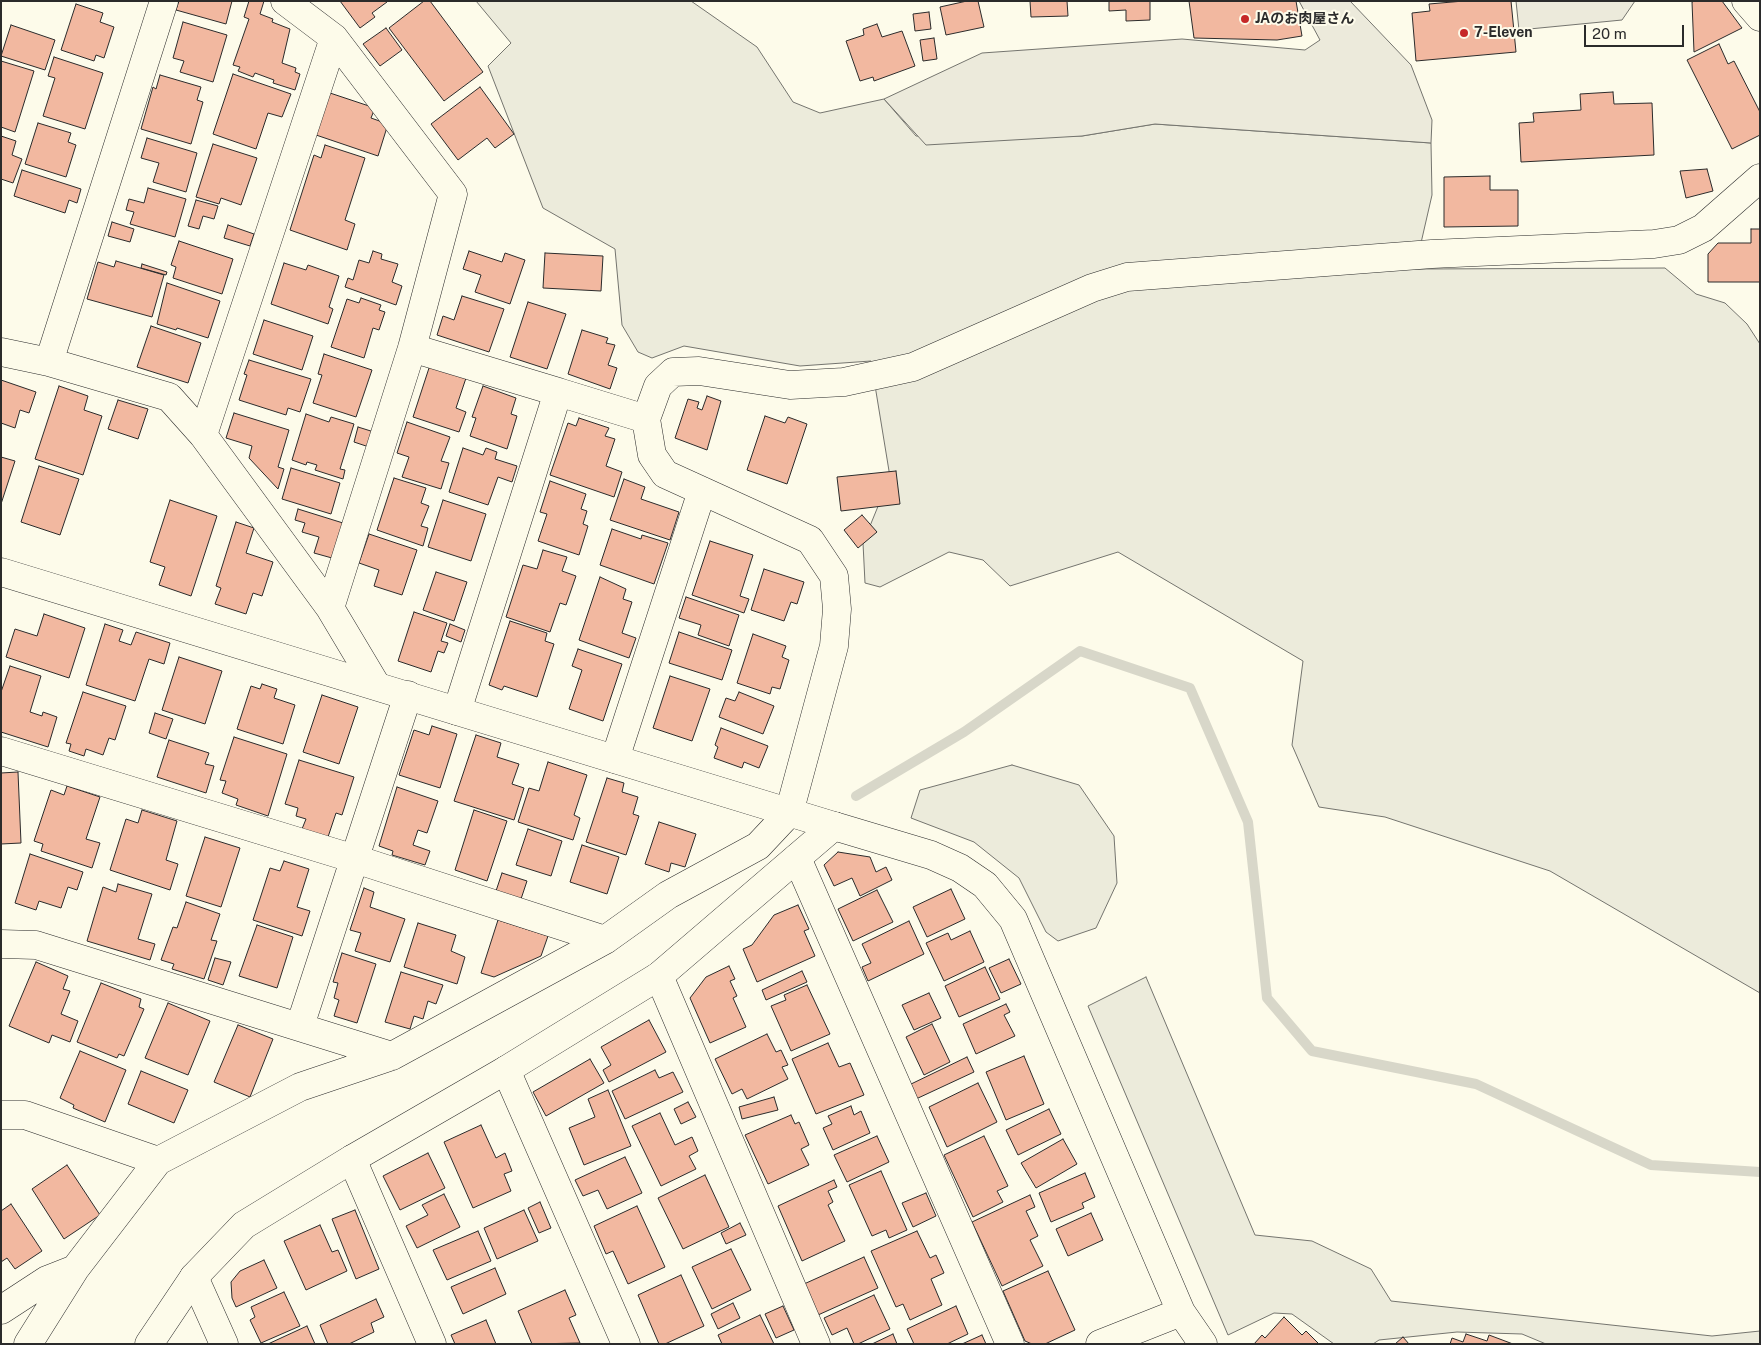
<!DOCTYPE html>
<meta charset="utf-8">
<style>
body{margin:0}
#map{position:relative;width:1761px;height:1345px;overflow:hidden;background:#fdfbea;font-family:"Public Sans",sans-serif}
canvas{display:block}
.frame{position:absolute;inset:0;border:2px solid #2b2b2b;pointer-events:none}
.scale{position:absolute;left:1584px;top:25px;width:100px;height:22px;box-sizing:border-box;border:2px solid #2b2b2b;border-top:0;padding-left:6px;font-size:15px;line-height:18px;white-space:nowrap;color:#2b2b2b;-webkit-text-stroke:4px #fdfbea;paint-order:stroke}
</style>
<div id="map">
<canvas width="1761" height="1345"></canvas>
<div class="frame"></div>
<div class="scale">20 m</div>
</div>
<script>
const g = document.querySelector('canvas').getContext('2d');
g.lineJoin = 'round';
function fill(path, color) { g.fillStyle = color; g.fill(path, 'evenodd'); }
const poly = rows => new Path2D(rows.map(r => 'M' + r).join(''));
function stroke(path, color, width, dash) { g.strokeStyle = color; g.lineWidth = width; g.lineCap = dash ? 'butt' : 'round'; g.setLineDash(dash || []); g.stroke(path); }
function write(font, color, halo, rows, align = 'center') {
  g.font = font + ' "Public Sans","Noto Sans JP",sans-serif'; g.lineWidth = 4; g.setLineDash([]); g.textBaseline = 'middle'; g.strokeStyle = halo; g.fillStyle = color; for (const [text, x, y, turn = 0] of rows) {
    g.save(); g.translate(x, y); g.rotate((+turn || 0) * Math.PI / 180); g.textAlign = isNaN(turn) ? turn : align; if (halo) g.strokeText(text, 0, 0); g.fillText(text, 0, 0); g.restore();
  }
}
const green = poly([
 [476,1,691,1,757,47,793,102,820,113,884,99,916,136,1082,136,1155,124,1431,143,1432,195,1415,269,1665,268,1696,294,1725,303,1747,324,1760,344,1760,993,1550,871,1385,817,1319,807,1292,745,1303,661,1118,552,1010,586,983,560,949,552,880,587,865,583,863,543,890,477,871,361,800,366,684,346,652,358,638,352,622,325,615,249,543,208,488,66,511,43,476,1],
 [1012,765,1079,785,1114,836,1117,883,1096,928,1058,941,1046,932,1019,878,974,842,911,818,920,790,1012,765],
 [1146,977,1255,1235,1312,1241,1371,1269,1391,1301,1712,1336,1760,1331,1760,1344,1546,1344,1522,1334,1457,1332,1379,1340,1373,1344,1334,1344,1292,1314,1274,1313,1228,1335,1088,1006,1146,977]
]);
fill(green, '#ecebdb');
stroke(green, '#74746e', 1);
const parking = poly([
 [1299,1,1350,1,1411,65,1432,120,1431,143,1155,124,1082,136,926,145,884,99,982,53,1182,39,1305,50,1320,40,1299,1],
 [1516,1,1635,1,1622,20,1519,30,1516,1]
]);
fill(parking, '#eceadb');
stroke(parking, '#74746e', 1);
stroke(poly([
 [856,796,964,732,1080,651,1190,688,1248,822,1267,998,1312,1051,1476,1084,1651,1165,1760,1172]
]), '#d8d7c9', 10);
const building = poly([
 [179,1,232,1,226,24,176,10,179,1],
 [249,1,264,1,260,14,273,19,272,22,290,29,282,63,296,68,295,72,300,74,295,90,273,83,274,80,255,73,253,77,238,71,240,67,233,65,249,19,244,17,249,1],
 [340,1,387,1,387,2,372,13,375,17,360,28,340,1],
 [424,1,430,1,483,72,444,101,389,28,424,1],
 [967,1,978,1,984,27,946,35,940,7,967,1],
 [1030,1,1067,1,1068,16,1031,17,1030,1],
 [1109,1,1150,1,1150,20,1126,21,1126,10,1109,11,1109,1],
 [1189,1,1296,1,1302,36,1277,40,1194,38,1189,1],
 [1464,1,1511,1,1516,52,1416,61,1412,13,1430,11,1429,4,1464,1],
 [1695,1,1722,1,1742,28,1694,52,1692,2,1695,1],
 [76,4,103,13,100,22,114,27,104,58,96,55,94,61,61,50,76,4],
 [929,12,931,29,915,31,913,14,929,12],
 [183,22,227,35,213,82,180,72,184,61,173,58,183,22],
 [877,24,882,37,902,31,915,66,874,81,873,77,860,81,846,41,864,35,863,29,877,24],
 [11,25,55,40,45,70,1,56,11,25],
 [386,28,402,50,380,66,363,44,386,28],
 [934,38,937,59,923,61,920,40,934,38],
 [1719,44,1728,64,1734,61,1760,112,1760,135,1732,149,1687,60,1719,44],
 [54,57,103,73,85,129,43,116,55,78,48,76,54,57],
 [1,61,34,71,15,132,1,127,1,61],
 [233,74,291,94,282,117,268,113,256,149,213,134,233,74],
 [160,75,201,87,197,100,203,102,191,144,141,129,153,87,156,89,160,75],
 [480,87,514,134,495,148,487,138,458,160,431,124,480,87],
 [1613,92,1614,104,1652,103,1654,155,1521,162,1519,123,1534,122,1533,113,1581,110,1580,94,1613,92],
 [330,93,375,108,371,118,388,124,378,156,316,135,330,93],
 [38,123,71,133,68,142,76,145,66,177,25,164,38,123],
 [1,136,16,141,12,155,22,159,13,183,1,179,1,136],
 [147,138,197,153,186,192,153,182,159,163,141,158,147,138],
 [213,144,257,158,241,205,221,198,219,204,196,197,213,144],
 [325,145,365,158,345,220,355,224,347,250,290,230,314,155,321,158,325,145],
 [1707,169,1713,191,1686,198,1680,171,1707,169],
 [22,170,81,189,77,203,69,200,65,213,14,196,22,170],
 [1490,176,1490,190,1518,190,1518,226,1444,227,1444,177,1490,176],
 [148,188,186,199,175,237,130,224,134,212,126,210,129,199,144,203,148,188],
 [196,200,218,206,214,219,203,216,199,229,188,226,196,200],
 [112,222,134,229,130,242,108,236,112,222],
 [228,225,254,234,250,246,224,238,228,225],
 [1751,229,1760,229,1760,282,1708,282,1708,254,1718,243,1751,243,1751,229],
 [179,241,233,259,222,294,173,278,176,267,171,265,179,241],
 [373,251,382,254,381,259,398,264,392,282,402,286,396,305,345,287,348,278,353,280,359,260,369,263,373,251],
 [469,251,502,262,505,253,525,260,510,304,475,292,481,275,463,269,469,251],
 [545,253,603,256,601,291,543,288,545,253],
 [116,261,164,275,152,317,87,299,98,262,114,267,116,261],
 [284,263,306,270,308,265,339,276,329,307,333,309,328,324,271,304,284,263],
 [142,264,167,272,166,275,141,268,142,264],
 [167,283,220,301,208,338,177,328,176,330,157,324,167,283],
 [462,296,504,309,489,352,437,335,443,316,454,320,462,296],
 [361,298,381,305,379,310,385,312,379,330,373,328,364,358,331,347,347,299,359,303,361,298],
 [528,302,566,314,547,369,510,357,528,302],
 [264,320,313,336,302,370,253,354,264,320],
 [151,326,201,343,188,383,137,367,151,326],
 [582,330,608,338,606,343,615,345,608,365,617,368,610,389,568,374,582,330],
 [324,354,372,370,356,417,313,403,322,375,318,374,324,354],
 [249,360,311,379,300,412,288,408,286,415,239,400,247,375,244,374,249,360],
 [430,365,466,378,456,408,466,412,459,432,413,417,430,365],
 [1,380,36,392,29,413,20,410,15,428,1,423,1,380],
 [59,386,88,396,84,410,102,416,83,475,35,459,59,386],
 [483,386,516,398,511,414,517,416,507,449,470,436,476,418,472,417,483,386],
 [707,396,721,401,707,450,675,438,688,399,699,402,697,408,702,410,707,396],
 [118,400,148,409,138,439,108,429,118,400],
 [234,413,289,430,278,467,284,469,278,489,249,458,252,446,226,438,234,413],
 [306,414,329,422,331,417,354,424,340,469,345,470,343,479,315,470,317,465,307,462,306,465,292,460,306,414],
 [765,416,785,423,788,417,807,424,787,484,747,470,765,416],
 [579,418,609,428,605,436,615,439,606,466,622,472,614,497,550,475,568,423,576,426,579,418],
 [407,422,450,437,441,461,449,463,441,489,402,477,409,457,397,453,407,422],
 [358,427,374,432,369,447,354,442,358,427],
 [463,448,483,455,486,448,497,452,495,459,517,466,512,482,498,477,488,505,449,492,463,448],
 [1,457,15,461,1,504,1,457],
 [39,466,79,479,60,535,21,522,39,466],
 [291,468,340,483,331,514,282,499,291,468],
 [896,471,900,504,841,511,837,477,896,471],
 [394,478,426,488,421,503,429,506,421,526,428,528,423,546,377,530,394,478],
 [624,479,645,487,641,499,679,512,670,540,610,520,624,479],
 [550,481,586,494,581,509,587,511,583,524,588,526,579,555,538,541,547,514,540,512,550,481],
 [170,500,217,516,191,596,159,585,165,567,150,562,170,500],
 [443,500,486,514,471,561,428,547,443,500],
 [298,509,343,523,332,558,314,553,319,537,302,532,305,523,295,520,298,509],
 [862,515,877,532,858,548,844,530,862,515],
 [236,522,254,528,246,553,273,562,262,596,253,593,246,614,215,604,221,588,216,586,236,522],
 [612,529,641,539,642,535,668,543,654,584,600,565,612,529],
 [369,534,417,550,402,595,374,586,379,570,359,563,369,534],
 [710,541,753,555,740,596,749,599,744,613,692,595,710,541],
 [543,550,567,557,562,571,576,576,566,605,560,603,550,632,506,617,523,565,537,569,543,550],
 [764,569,804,582,797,604,791,602,784,621,751,610,764,569],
 [436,572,467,582,454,621,423,610,436,572],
 [600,577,626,589,623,599,632,602,622,633,636,638,629,658,579,640,600,577],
 [686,597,739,615,729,646,698,635,701,625,679,618,686,597],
 [414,612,447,623,441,641,448,643,444,653,438,651,431,672,398,661,414,612],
 [44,614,85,628,69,678,6,657,15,629,37,636,44,614],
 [510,621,547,633,545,641,554,644,537,697,504,686,502,690,489,685,510,621],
 [105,624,123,630,119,641,131,645,136,632,170,643,164,664,149,659,135,701,86,685,105,624],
 [450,624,465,630,461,642,446,636,450,624],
 [679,632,732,650,722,680,669,663,679,632],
 [753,634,786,646,782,657,789,660,780,689,772,687,770,694,737,683,753,634],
 [578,649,622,664,603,721,569,709,582,670,572,666,578,649],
 [179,657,222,671,205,724,162,710,179,657],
 [10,666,41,676,30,712,42,716,43,712,57,717,48,747,1,732,1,692,10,666],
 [670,676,710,689,692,741,653,728,670,676],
 [262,684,277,689,274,698,295,705,283,744,237,729,251,686,260,689,262,684],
 [83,692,126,706,115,740,109,738,103,755,86,749,84,756,69,751,71,744,66,743,83,692],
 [739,692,774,706,763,734,719,717,726,698,735,701,739,692],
 [322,695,358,707,339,764,303,752,322,695],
 [155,713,173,719,166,739,149,733,155,713],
 [432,726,457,734,440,788,399,775,414,730,429,735,432,726],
 [721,728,768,746,759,768,744,762,742,768,714,758,718,747,715,745,721,728],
 [476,735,501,743,497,757,519,764,512,784,524,788,514,820,454,801,476,735],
 [234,737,287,754,268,816,236,805,238,799,222,793,226,781,220,780,234,737],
 [169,740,209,753,205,764,214,766,206,793,157,777,169,740],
 [299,760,354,777,342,815,336,813,328,837,302,829,306,819,296,816,298,808,285,804,299,760],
 [548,762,587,775,574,815,580,818,573,840,518,822,529,788,539,791,548,762],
 [18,772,21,843,1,844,1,773,18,772],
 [607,778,624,783,622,792,638,797,633,814,639,816,626,855,586,842,607,778],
 [67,786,100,797,86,839,100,843,92,868,41,851,43,844,34,841,51,790,64,795,67,786],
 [397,787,438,801,427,833,418,830,413,845,430,851,425,865,392,855,393,851,379,846,397,787],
 [142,810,177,821,166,860,178,864,170,890,110,870,126,819,138,823,142,810],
 [474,810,507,821,487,881,455,870,474,810],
 [659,822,696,834,685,867,671,863,669,872,645,864,659,822],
 [528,829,562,841,551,876,516,865,528,829],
 [205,837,240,848,221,907,186,896,205,837],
 [582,845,619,857,607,894,570,882,582,845],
 [838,852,870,857,876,872,886,867,892,880,860,896,852,878,834,886,824,865,838,852],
 [30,854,83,872,77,890,68,887,61,908,39,901,36,910,15,903,30,854],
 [284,861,309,869,297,907,310,911,302,936,253,920,270,868,280,871,284,861],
 [502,873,527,881,520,902,495,894,502,873],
 [118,884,152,894,138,939,155,944,150,960,87,941,103,887,116,892,118,884],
 [364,888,374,892,370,907,405,919,390,962,355,951,361,933,350,930,364,888],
 [951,889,965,919,927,937,913,907,951,889],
 [877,890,893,922,853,941,838,909,877,890],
 [186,902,220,914,211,940,217,941,204,979,172,969,174,964,161,960,173,927,177,928,186,902],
 [798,905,809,929,804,931,815,956,757,982,743,949,752,945,774,915,798,905],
 [498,920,548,936,541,956,494,977,481,973,498,920],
 [909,921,924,954,868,981,862,967,871,963,862,944,909,921],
 [418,923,456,935,451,951,465,957,457,984,404,967,418,923],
 [257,925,293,937,277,988,239,976,257,925],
 [970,931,984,962,944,981,926,943,948,933,951,940,970,931],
 [342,953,376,964,357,1023,334,1016,339,1000,334,998,338,983,333,982,342,953],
 [215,958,231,962,223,985,208,980,215,958],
 [1009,959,1021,984,1001,993,989,968,1009,959],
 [36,962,68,976,63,989,70,991,61,1014,78,1021,70,1042,52,1035,49,1043,9,1026,36,962],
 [729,966,735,979,730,981,737,996,733,998,746,1027,710,1043,690,998,706,977,729,966],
 [985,967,1000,999,959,1017,945,986,985,967],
 [802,971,807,982,766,1000,762,990,802,971],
 [401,972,443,985,436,1004,428,1001,423,1019,414,1016,410,1029,385,1022,401,972],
 [101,983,141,999,139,1007,144,1009,124,1056,119,1054,117,1058,77,1042,101,983],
 [807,985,830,1034,791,1051,771,1006,786,1000,784,995,807,985],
 [929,993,941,1018,914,1030,902,1005,929,993],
 [168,1003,210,1021,188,1075,145,1058,168,1003],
 [1006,1004,1010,1012,1004,1015,1015,1036,976,1054,963,1024,1006,1004],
 [649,1020,666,1052,609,1082,603,1070,611,1065,601,1047,649,1020],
 [932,1024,950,1062,924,1075,906,1037,932,1024],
 [238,1025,273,1039,250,1097,214,1082,238,1025],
 [767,1034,776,1052,781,1050,788,1065,782,1067,788,1079,747,1099,742,1089,732,1094,715,1059,767,1034],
 [828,1043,839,1067,850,1063,864,1095,816,1114,792,1059,828,1043],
 [80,1051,126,1070,105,1122,73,1108,74,1105,60,1098,80,1051],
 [1024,1056,1044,1104,1006,1120,986,1072,1024,1056],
 [967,1057,974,1072,916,1099,909,1085,967,1057],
 [590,1059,604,1083,546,1116,533,1092,590,1059],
 [655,1070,659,1078,673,1072,683,1092,625,1119,612,1091,655,1070],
 [141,1071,188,1090,174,1123,128,1104,141,1071],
 [978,1083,997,1122,947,1147,929,1107,978,1083],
 [608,1090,631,1146,584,1165,569,1128,595,1117,588,1099,608,1090],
 [774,1097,778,1110,742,1119,739,1107,774,1097],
 [688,1102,696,1117,681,1124,674,1109,688,1102],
 [851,1106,854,1115,861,1111,870,1133,833,1150,823,1128,832,1124,828,1116,851,1106],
 [1049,1109,1061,1134,1018,1155,1006,1130,1049,1109],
 [660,1113,675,1145,692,1137,698,1151,689,1156,696,1169,661,1186,632,1126,660,1113],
 [791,1115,795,1124,799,1122,809,1145,801,1149,809,1165,768,1184,745,1135,791,1115],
 [481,1125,496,1158,505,1153,512,1171,504,1174,511,1191,473,1208,444,1142,481,1125],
 [877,1136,889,1162,847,1182,834,1155,877,1136],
 [984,1136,1008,1186,997,1191,1003,1202,973,1217,944,1155,984,1136],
 [1063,1139,1077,1164,1036,1188,1021,1163,1063,1139],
 [428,1153,445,1188,400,1210,383,1176,428,1153],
 [625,1157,642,1193,607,1209,598,1190,583,1196,575,1180,625,1157],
 [67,1165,100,1215,64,1239,32,1189,67,1165],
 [881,1171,907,1230,889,1238,886,1230,872,1236,849,1185,881,1171],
 [1085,1173,1095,1197,1082,1203,1084,1208,1051,1222,1039,1193,1085,1173],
 [705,1175,729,1227,683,1249,658,1198,705,1175],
 [834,1180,837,1187,828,1191,833,1202,828,1205,845,1241,802,1261,778,1206,834,1180],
 [926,1193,936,1216,913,1227,902,1203,926,1193],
 [444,1194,460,1227,417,1248,406,1226,428,1215,422,1205,444,1194],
 [1030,1195,1035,1207,1026,1211,1038,1236,1030,1240,1043,1266,1002,1286,972,1222,1030,1195],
 [540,1202,551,1228,539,1233,528,1208,540,1202],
 [11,1204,42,1251,15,1269,7,1258,1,1262,1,1211,11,1204],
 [637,1206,665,1267,628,1284,613,1251,606,1254,594,1226,637,1206],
 [355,1210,379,1269,356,1279,332,1219,355,1210],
 [524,1210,538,1241,497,1259,484,1228,524,1210],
 [1091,1213,1103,1240,1068,1256,1056,1229,1091,1213],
 [740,1223,746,1235,726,1244,721,1233,740,1223],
 [320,1225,332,1252,338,1250,347,1271,306,1290,284,1241,320,1225],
 [478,1231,491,1261,447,1280,433,1250,478,1231],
 [917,1231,930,1258,936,1255,944,1273,931,1279,942,1305,910,1320,903,1304,896,1307,871,1251,917,1231],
 [731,1249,751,1290,712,1309,692,1267,731,1249],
 [864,1257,878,1288,818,1315,804,1284,864,1257],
 [264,1260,277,1288,236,1307,232,1298,231,1282,240,1271,264,1260],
 [495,1268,506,1294,463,1314,451,1287,495,1268],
 [1048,1271,1075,1330,1045,1344,1032,1344,1025,1341,1003,1291,1048,1271],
 [681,1275,704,1326,665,1344,659,1344,638,1295,681,1275],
 [565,1290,576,1315,569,1318,580,1343,532,1344,518,1311,565,1290],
 [284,1292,300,1326,261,1343,250,1320,255,1317,251,1307,284,1292],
 [874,1295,890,1329,858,1344,854,1344,847,1328,832,1335,824,1318,874,1295],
 [376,1299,384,1317,371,1323,374,1332,349,1344,328,1344,320,1325,376,1299],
 [733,1303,740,1318,718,1329,711,1314,733,1303],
 [783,1306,794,1330,776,1338,765,1314,783,1306],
 [956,1306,968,1334,947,1344,914,1344,907,1329,956,1306],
 [760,1315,774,1344,722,1344,718,1335,760,1315],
 [1284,1317,1302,1335,1306,1331,1319,1344,1254,1344,1262,1335,1265,1338,1284,1317],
 [486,1320,496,1344,455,1344,451,1335,486,1320],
 [307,1326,315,1344,268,1344,307,1326],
 [893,1334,897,1344,872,1344,893,1334],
 [1466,1334,1487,1341,1489,1335,1513,1344,1450,1344,1452,1338,1463,1342,1466,1334],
 [982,1335,986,1344,962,1344,982,1335],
 [1403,1337,1409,1344,1395,1344,1403,1337]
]);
fill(building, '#f2b8a0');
stroke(building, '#2b2b2b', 1);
const street = poly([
 [285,1,334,38,453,194,412,348,330,608],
 [1746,1,1760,17],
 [412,348,558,392],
 [1,352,49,362,169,397,203,435,330,608,376,685],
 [49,362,164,1],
 [203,435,334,38],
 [457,711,558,392,646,419],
 [1,751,355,859,605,940],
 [615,759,702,491],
 [834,826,931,855,960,868,985,885,1013,919,1181,1312,1203,1344],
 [797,858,1010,1344],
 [1,944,36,945,392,1056],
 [659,976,816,1344],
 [300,1026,408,695],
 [506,1070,626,1344],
 [1,1115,25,1115,158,1161,75,1269,47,1280,1,1310],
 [352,1159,432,1344],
 [158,1161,300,1087,392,1056,605,940,668,895,758,846,789,813,834,646,837,609,834,576,810,540,665,474,652,455,646,419,658,386,673,372,699,371,790,385,844,382,913,367,1092,288,1127,277,1432,254,1654,244,1679,240,1703,228,1760,178],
 [194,1277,224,1344],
 [28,1344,75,1269],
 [1100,1344,1181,1312]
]);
const secondary = poly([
 [1,572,834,826],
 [149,1344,194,1277,244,1225,352,1159,506,1070,659,976,834,826]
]);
stroke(street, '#2b2b2b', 29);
stroke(secondary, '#2b2b2b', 29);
stroke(street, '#fdfbea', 28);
stroke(secondary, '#fdfbea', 28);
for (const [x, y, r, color] of [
 [1245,19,5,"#c62828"],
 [1464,33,5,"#c62828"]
]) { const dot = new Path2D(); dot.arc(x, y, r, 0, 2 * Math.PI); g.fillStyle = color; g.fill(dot); stroke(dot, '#fdfbea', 2); }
write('bold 14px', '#2b2b2b', '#fdfbea', [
 ["JAのお肉屋さん",1255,19],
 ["7-Eleven",1474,33]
], 'left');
</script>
